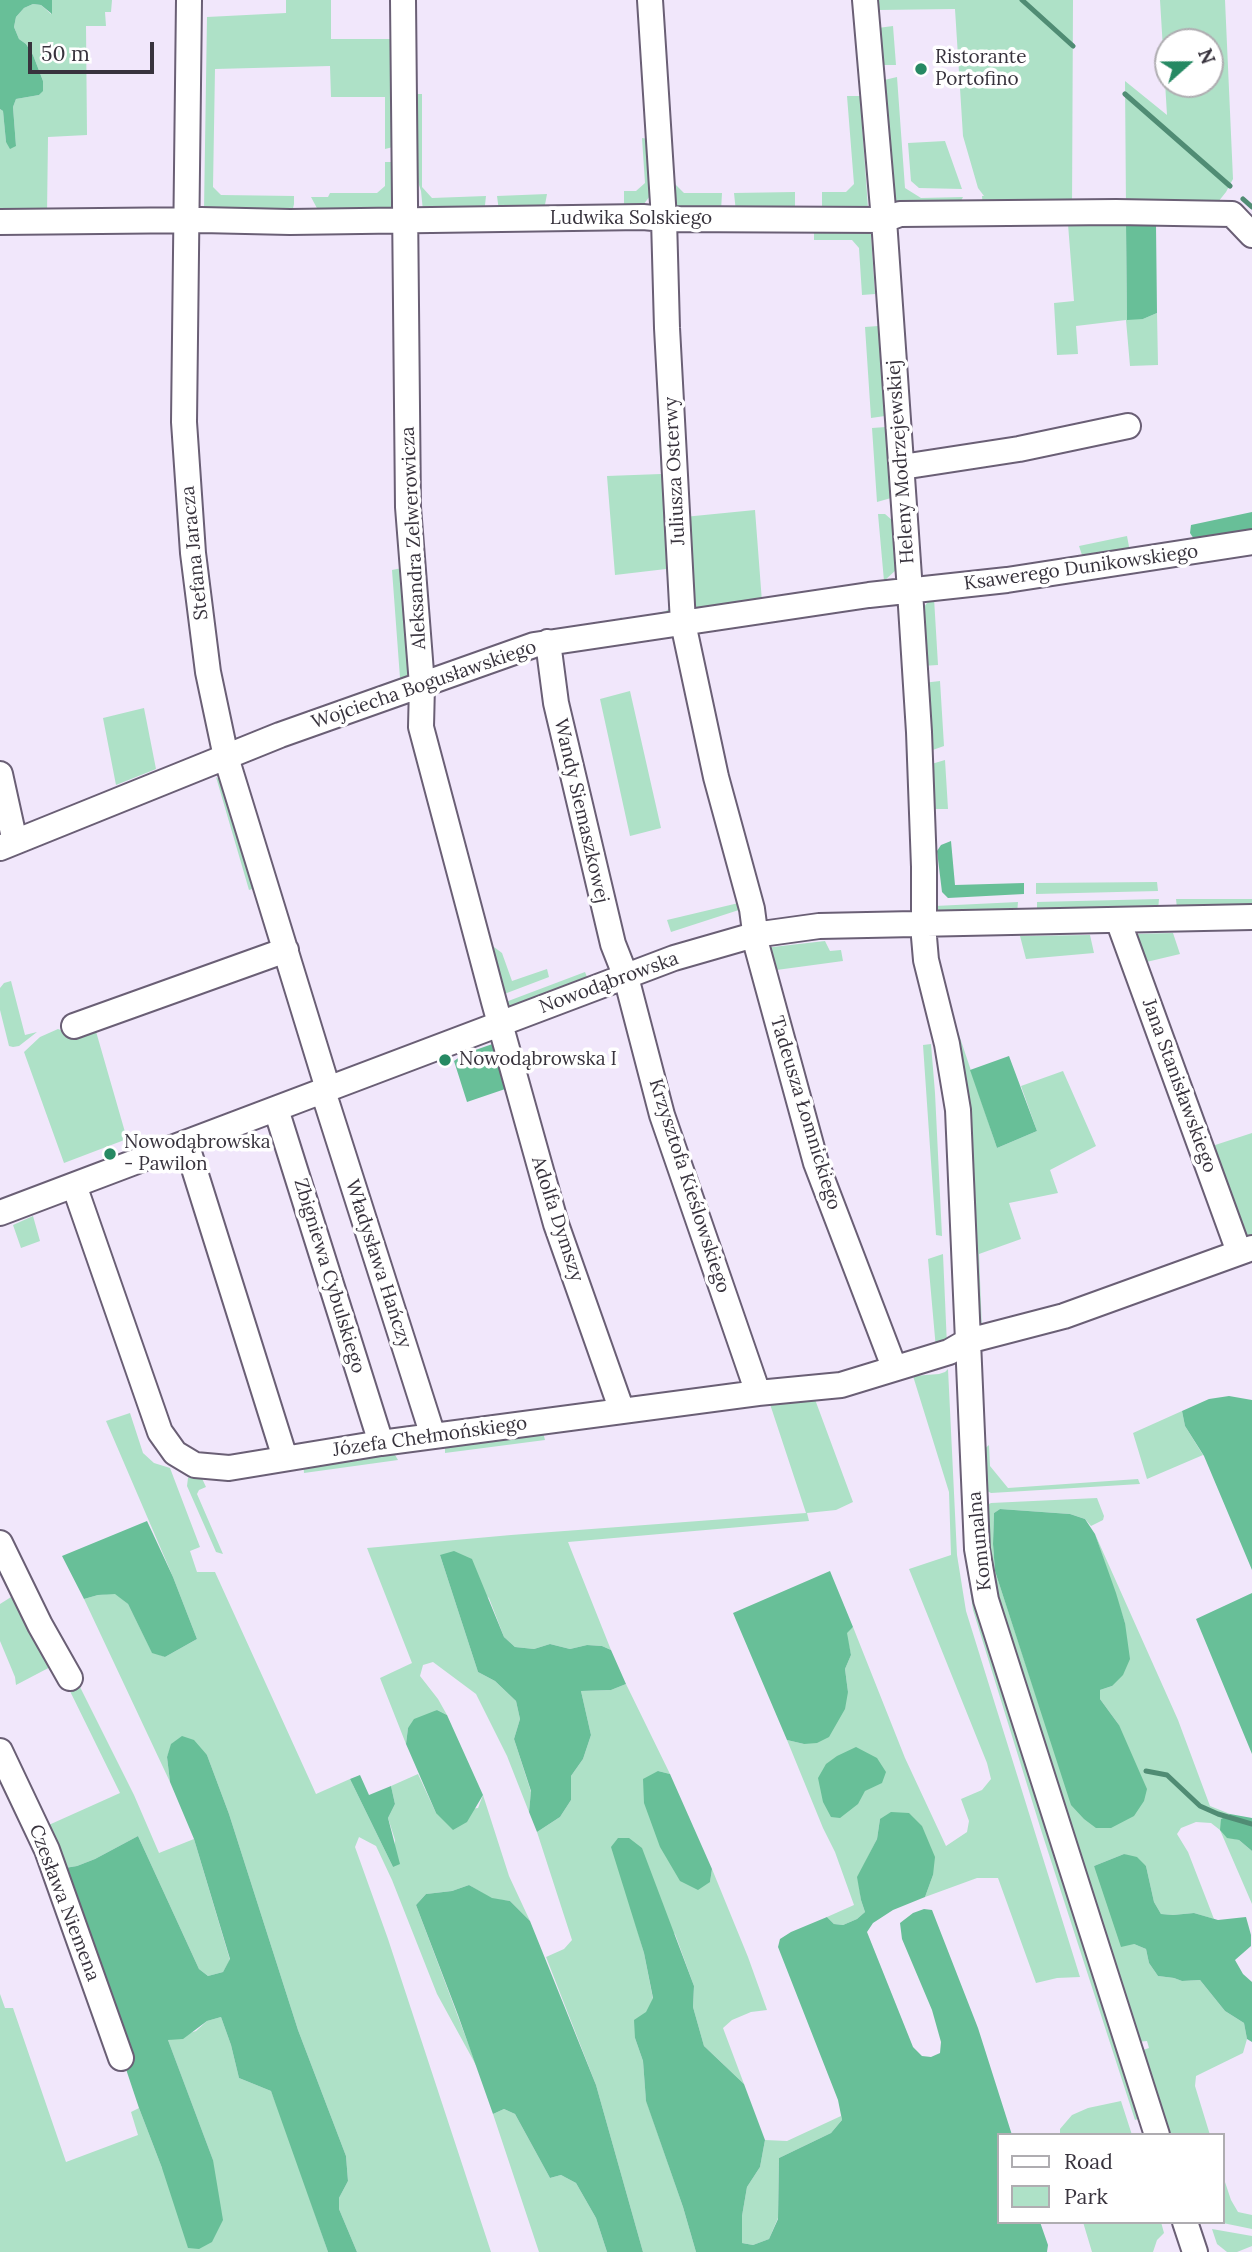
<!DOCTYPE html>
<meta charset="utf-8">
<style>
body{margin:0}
#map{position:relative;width:1252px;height:2252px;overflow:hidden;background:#f1e7fb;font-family:Lora,serif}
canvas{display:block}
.legend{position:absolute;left:997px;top:2133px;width:228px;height:91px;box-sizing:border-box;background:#fff;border:2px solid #afadb1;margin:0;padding:9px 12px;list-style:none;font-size:21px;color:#38333d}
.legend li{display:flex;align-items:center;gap:14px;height:35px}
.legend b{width:35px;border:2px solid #afadb1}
.north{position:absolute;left:1154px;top:28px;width:70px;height:70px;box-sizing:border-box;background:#fff;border:2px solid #afadb1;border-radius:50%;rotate:69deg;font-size:19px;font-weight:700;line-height:28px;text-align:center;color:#38333d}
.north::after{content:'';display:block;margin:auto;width:24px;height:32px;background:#268963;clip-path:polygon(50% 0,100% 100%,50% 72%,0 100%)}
.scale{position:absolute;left:28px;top:42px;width:126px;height:32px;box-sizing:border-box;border:4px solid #38333d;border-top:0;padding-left:9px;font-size:21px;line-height:24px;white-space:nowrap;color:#38333d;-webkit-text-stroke:5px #fff;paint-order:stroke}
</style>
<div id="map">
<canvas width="1252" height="2252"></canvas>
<ul class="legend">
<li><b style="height:9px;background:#fff"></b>Road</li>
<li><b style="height:19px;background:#aee1c7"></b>Park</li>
</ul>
<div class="north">N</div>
<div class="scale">50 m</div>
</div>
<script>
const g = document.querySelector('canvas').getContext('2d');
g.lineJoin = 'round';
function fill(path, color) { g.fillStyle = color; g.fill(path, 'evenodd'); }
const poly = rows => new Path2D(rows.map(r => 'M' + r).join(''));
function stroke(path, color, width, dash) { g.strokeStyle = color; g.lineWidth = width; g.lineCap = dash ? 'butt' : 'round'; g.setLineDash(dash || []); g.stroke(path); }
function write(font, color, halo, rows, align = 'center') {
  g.font = font + ' Lora,serif'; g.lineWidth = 7; g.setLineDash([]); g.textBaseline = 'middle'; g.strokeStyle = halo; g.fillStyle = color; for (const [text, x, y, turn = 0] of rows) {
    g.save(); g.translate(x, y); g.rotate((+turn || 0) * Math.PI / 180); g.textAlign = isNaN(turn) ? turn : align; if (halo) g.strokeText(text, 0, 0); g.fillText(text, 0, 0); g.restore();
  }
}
fill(poly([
 [52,0,112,0,111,12,105,12,106,26,86,26,87,135,48,137,47,214,0,216,0,109,3,111,6,142,16,146,13,107,16,99,39,95,43,90,43,81,33,55,26,44,19,39,14,27,16,17,24,8,33,4,41,5,51,14],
 [286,0,331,0,331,39,395,39,397,146,385,149,385,97,331,97,330,66,215,69,213,187,221,195,294,196,294,204,292,213,204,210,207,17,286,13],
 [873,0,1073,0,1072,209,983,209,982,196,984,196,978,188,963,136,955,9,878,10],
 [1160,0,1225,0,1233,179,1226,192,1218,202,1126,208,1125,81,1167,115],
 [1168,42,1210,42,1210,84,1168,84],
 [893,26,896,65,879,65,878,28],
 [897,77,905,188,921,198,963,197,960,203,897,207,890,202,880,81],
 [416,94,422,94,422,187,432,198,486,196,484,214,423,211,421,191,417,179],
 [847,96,860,96,868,208,822,213,822,192,846,192,854,184],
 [642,138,648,139,650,196,643,205,624,209,624,191,636,191,645,183],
 [945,141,962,189,919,188,911,181,908,143],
 [385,162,392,162,397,166,396,205,391,210,319,212,311,197,328,197,330,193,377,193,385,186],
 [674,183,684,193,722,193,721,211,674,209],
 [795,192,795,212,736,212,734,193],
 [547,194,544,210,499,211,497,196],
 [1156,216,1126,225,1127,319,1143,319,1157,313,1158,365,1130,366,1126,320,1076,326,1078,354,1057,355,1054,303,1074,301,1068,224],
 [814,228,857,228,871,234,875,294,862,295,859,248,852,240,814,240],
 [878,326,885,416,871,418,865,327],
 [886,427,891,498,877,502,872,428],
 [659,438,666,439,673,614,625,623,620,617,627,620,666,611,671,607,666,569,615,575,607,476,661,474],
 [755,510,762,602,697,612,691,607,684,517],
 [878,514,885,514,892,520,896,570,884,581],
 [1127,536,1130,552,1083,558,1079,546],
 [402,568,412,659,409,681,369,695,366,690,400,678,392,570],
 [934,598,938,665,922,666,922,610,927,603],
 [940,681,944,746,927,752,923,683],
 [630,691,661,828,630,836,600,699],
 [144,708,156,769,116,785,103,718],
 [945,760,948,809,931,809,928,765],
 [216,777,221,781,255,888,249,890],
 [1157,882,1158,891,1036,894,1036,883],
 [1159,899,1158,910,1037,913,1037,902],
 [1176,899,1252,899,1252,908,1177,908],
 [747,901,745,908,671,932,667,920],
 [1018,902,1017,913,941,913,935,906],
 [1173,933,1180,954,1138,964,1130,934],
 [1090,935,1094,953,1026,959,1020,936],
 [482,938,502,953,512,981,547,969,549,977,499,996],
 [825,941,830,951,841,950,843,961,769,971,764,948],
 [585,972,589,982,508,1008,503,1003],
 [11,981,25,1035,37,1032,19,1046,13,1047,9,1046,0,1010,0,988,4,983],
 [954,1020,997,1148,1037,1131,1021,1086,1063,1071,1096,1146,1050,1170,1058,1193,1009,1203,1021,1239,979,1254,982,1330,976,1327],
 [95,1028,127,1139,64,1163,24,1052,40,1037,58,1029,68,1033,70,1037],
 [931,1044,935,1093,942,1236,936,1235,923,1045],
 [1252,1133,1252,1241,1246,1243,1206,1148],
 [33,1216,40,1241,21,1248,13,1225],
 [943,1254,947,1346,936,1349,928,1259],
 [957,1363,959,1365,972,1560,1143,2117,1135,2120,1042,1833,973,1610,965,1556],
 [948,1369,957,1555,966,1611,1080,1977,1057,1978,1036,1983,998,1878,977,1878,925,1897,933,1875,880,1819,877,1839,858,1877,861,1900,865,1912,857,1919,843,1925,834,1924,827,1917,854,1905,835,1852,823,1828,787,1740,804,1744,848,1692,845,1669,851,1655,846,1633,853,1627,905,1758,946,1846,967,1832,969,1821,961,1799,982,1790,991,1779,987,1763,909,1569,951,1555,949,1492,913,1376,939,1374,945,1372],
 [813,1394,853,1502,836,1510,807,1513,809,1521,568,1542,611,1650,602,1646,587,1645,570,1649,550,1644,534,1649,515,1647,504,1637,489,1598,440,1555,478,1672,495,1681,516,1701,520,1719,514,1739,531,1792,529,1812,507,1756,476,1694,433,1662,423,1665,420,1676,438,1699,447,1715,437,1710,408,1728,406,1744,380,1678,412,1663,367,1548,511,1535,806,1513,768,1398],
 [1182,1411,1185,1426,1203,1455,1147,1479,1133,1433],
 [130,1413,143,1453,154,1463,170,1468,200,1547,190,1551,197,1572,215,1572,316,1794,350,1779,393,1867,395,1840,388,1818,395,1804,391,1786,418,1774,436,1813,478,1808,483,1795,509,1876,530,1921,510,1901,492,1899,469,1885,452,1891,426,1894,416,1905,477,2067,437,1994,392,1880,376,1846,359,1837,355,1847,388,1939,491,2252,357,2252,339,2209,339,2198,348,2181,346,2156,298,2030,229,1814,207,1755,182,1737,172,1744,167,1757,170,1782,84,1599,98,1595,115,1593,128,1604,152,1652,165,1657,197,1639,173,1577,106,1421],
 [542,1428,545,1440,445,1453,445,1440],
 [989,1445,990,1466,1008,1488,1138,1479,1140,1484,991,1493,983,1489,982,1451],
 [391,1448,398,1460,304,1473,303,1460],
 [199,1472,206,1487,199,1490,197,1494,223,1554,216,1552,187,1486,188,1478,192,1474],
 [1097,1498,1104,1516,1103,1520,1091,1526,1085,1519,1070,1514,1000,1509,994,1513,993,1544,995,1571,1039,1705,1119,1725,1100,1699,1100,1690,1112,1686,1125,1623,1095,1534,1178,1720,1210,1806,1230,1814,1221,1819,1227,1837,1239,1840,1252,1851,1252,1904,1220,1830,1211,1823,1196,1822,1181,1828,1177,1834,1188,1852,1214,1919,1194,1913,1173,1915,1161,1914,1154,1902,1146,1866,1124,1854,1094,1866,1134,1944,1146,1949,1149,1963,1158,1976,1174,1978,1182,1981,1200,1980,1225,2011,1244,2023,1247,2039,1243,2053,1196,2076,1195,2086,1210,2135,1167,2135,1140,2051,1149,2048,1147,2041,1137,2042,989,1581,987,1505,991,1503],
 [19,1592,56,1664,16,1685,15,1677,0,1641,0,1604],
 [75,1677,134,1795,159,1853,194,1839,230,1960,223,1972,208,1976,199,1969,138,1836,95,1859,77,1866,59,1869,42,1828,120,1793,66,1683],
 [626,1684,670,1774,658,1771,710,1882,712,1869,748,1957,767,2010,751,2012,732,2020,723,2028,744,2084,704,2046,693,2007,694,1986,675,1934,631,1908,644,1953,653,1999,635,2038,643,2061,646,2100,683,2207,696,2252,643,2252,596,2085,546,1957,564,1949,572,1940,537,1832,560,1817,571,1800,571,1776,583,1759,591,1735,581,1691,611,1690],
 [0,1994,5,2008,13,2008,66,2162,138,2135,131,2112,139,2108,162,2168,213,2160,168,2040,196,2031,207,2021,221,2017,231,2045,239,2078,271,2091,285,2126,328,2252,0,2252],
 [1121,2101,1132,2135,1060,2135,1060,2129,1072,2115,1088,2108],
 [504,2109,515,2114,550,2178,561,2175,576,2183,596,2218,607,2252,539,2252,493,2114],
 [841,2116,842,2120,831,2133,779,2158,778,2218,769,2239,753,2245,742,2243,742,2216,747,2187,760,2167,765,2140,787,2141],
 [1222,2173,1231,2200,1238,2212,1252,2215,1252,2229,1218,2222,1222,2222],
 [1083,2222,1161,2222,1164,2233,1157,2240,1153,2252,1092,2252],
 [1212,2229,1252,2236,1252,2246,1237,2252,1227,2252,1217,2244]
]), '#aee1c7');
fill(poly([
 [0,0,52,0,52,14,41,5,33,4,24,8,16,17,14,27,19,39,26,44,33,55,43,81,43,91,39,95,16,99,13,107,16,146,10,149,6,142,3,111,0,109],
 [1126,224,1156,225,1157,313,1143,319,1127,320],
 [1252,512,1252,534,1194,539,1190,533,1191,525],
 [951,841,955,885,1024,883,1024,894,948,898,942,892,937,851,941,845],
 [501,1041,514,1086,467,1102,454,1061,464,1054],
 [1009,1056,1037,1131,997,1148,970,1070],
 [1229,1396,1252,1400,1252,1570,1204,1456,1185,1426,1182,1411,1209,1399],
 [1000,1509,1070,1514,1085,1519,1095,1534,1116,1593,1125,1623,1130,1659,1123,1675,1112,1686,1100,1690,1100,1699,1119,1725,1147,1789,1144,1801,1134,1816,1111,1828,1096,1828,1084,1819,1071,1805,995,1571,993,1544,994,1513],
 [147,1521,173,1577,197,1639,165,1657,152,1653,128,1604,115,1594,98,1595,84,1599,62,1556],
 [454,1551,472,1559,504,1637,515,1647,534,1649,550,1644,570,1649,587,1645,602,1646,611,1650,626,1684,611,1690,581,1691,591,1735,583,1759,571,1776,571,1800,560,1817,537,1832,529,1812,531,1791,514,1739,520,1719,516,1701,495,1681,478,1672,440,1555],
 [830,1571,853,1627,847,1633,851,1655,845,1669,848,1692,845,1709,829,1737,817,1743,804,1744,787,1740,733,1613],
 [1252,1593,1252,1754,1196,1619],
 [437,1710,447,1715,483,1795,467,1822,453,1830,436,1813,406,1744,408,1728,414,1719],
 [182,1736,194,1740,207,1755,229,1814,298,2030,346,2156,348,2181,339,2198,339,2209,357,2252,328,2252,271,2091,239,2078,231,2045,221,2017,207,2021,183,2039,168,2040,213,2160,223,2220,212,2242,199,2249,188,2248,162,2168,139,2108,59,1869,77,1866,95,1859,138,1836,199,1969,208,1976,223,1972,230,1959,194,1839,170,1782,167,1757,171,1744],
 [856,1747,877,1758,886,1772,882,1783,865,1791,858,1804,840,1818,831,1817,823,1802,818,1778,826,1764,837,1756],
 [658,1771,670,1774,712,1869,710,1882,698,1890,680,1881,660,1847,644,1803,643,1779],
 [360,1775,369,1795,391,1786,395,1804,388,1818,400,1864,393,1867,350,1779],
 [891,1812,909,1813,922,1826,935,1857,933,1875,925,1897,893,1910,873,1923,867,1932,913,2047,922,2056,931,2057,940,2053,941,2042,932,2010,902,1939,900,1923,913,1913,924,1909,932,1910,978,2028,1012,2135,998,2135,998,2222,1040,2222,1048,2245,1047,2252,696,2252,683,2207,646,2101,643,2061,635,2038,634,2020,646,2012,653,1998,644,1953,611,1847,618,1838,629,1838,642,1848,694,1986,693,2007,704,2046,744,2084,765,2140,760,2167,747,2187,742,2216,742,2243,753,2245,769,2239,778,2219,779,2158,831,2133,842,2120,838,2100,778,1947,780,1939,791,1932,827,1917,834,1924,843,1925,857,1919,865,1912,861,1900,857,1877,877,1839,880,1819],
 [1230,1814,1252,1818,1252,1851,1239,1840,1227,1838,1220,1830,1221,1819],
 [1124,1854,1137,1857,1146,1866,1154,1902,1161,1914,1173,1915,1194,1913,1218,1920,1246,1917,1251,1935,1251,1946,1235,1960,1243,1974,1252,1982,1252,2042,1247,2039,1244,2023,1225,2011,1200,1980,1182,1981,1174,1978,1158,1976,1149,1963,1146,1949,1134,1944,1121,1947,1094,1866],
 [469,1885,492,1898,510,1901,530,1921,596,2085,643,2252,607,2252,596,2218,576,2183,561,2175,550,2178,515,2114,504,2109,493,2114,458,2015,416,1905,426,1894,452,1891]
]), '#68bf98');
stroke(poly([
 [1022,0,1073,46],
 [1125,94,1230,186],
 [1243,199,1252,207],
 [1146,1771,1167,1775,1200,1806,1218,1814,1252,1824]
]), '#508c74', 5);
const minor = poly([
 [189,0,184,422,193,553,208,672,226,757,328,1089],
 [403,0,408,507,422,685,421,727,494,1002,556,1224,622,1411],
 [650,0,664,219,667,328,683,623,716,777,752,909,757,947,816,1163,894,1367],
 [865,0,884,220,910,591,919,732,924,867,924,937,926,960,947,1044,958,1110,977,1549,986,1600,1157,2135],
 [0,222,201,220,290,222,643,217,664,219,884,220,900,214,1116,212,1232,214,1252,235],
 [902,467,1019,449,1128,426],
 [548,642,556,703,613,944,626,977,662,1115,758,1393],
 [0,774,15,842],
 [0,848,280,735,534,645,869,595,1007,580,1252,542],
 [1118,920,1239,1252],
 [74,1026,286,950],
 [323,1091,433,1436],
 [276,1109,381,1443],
 [186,1143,285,1458],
 [74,1185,160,1432,175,1453,195,1465,229,1468,381,1443,758,1393,841,1385,949,1352,968,1341,1064,1316,1252,1248],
 [0,1213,674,958,754,935,819,926,1252,917],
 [0,1543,40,1625,70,1678],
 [0,1751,47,1850,121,2058],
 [1185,2222,1195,2252]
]);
stroke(minor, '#6a5f75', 28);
stroke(minor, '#fff', 24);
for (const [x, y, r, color] of [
 [921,69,7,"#268963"],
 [445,1060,7,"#268963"],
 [110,1154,7,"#268963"]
]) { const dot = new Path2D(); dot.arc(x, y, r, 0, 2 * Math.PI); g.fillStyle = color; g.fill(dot); stroke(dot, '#fff', 2.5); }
write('19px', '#38333d', '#fff', [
 ["Ristorante",935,58],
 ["Portofino",935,80],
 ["Nowodąbrowska I",459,1060],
 ["Nowodąbrowska",124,1143],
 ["- Pawilon",124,1165]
], 'left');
write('19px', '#38333d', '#fff', [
 ["Ludwika Solskiego",631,219],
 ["Heleny Modrzejewskiej",901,462,-94],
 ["Juliusza Osterwy",675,471,-93],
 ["Aleksandra Zelwerowicza",414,538,-93],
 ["Stefana Jaracza",195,553,-96],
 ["Ksawerego Dunikowskiego",1081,568,-8],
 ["Wojciecha Bogusławskiego",424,685,-19],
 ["Wandy Siemaszkowej",581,811,77],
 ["Nowodąbrowska",609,983,-20],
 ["Jana Stanisławskiego",1179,1086,70],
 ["Tadeusza Łomnickiego",805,1113,73],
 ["Krzysztofa Kieślowskiego",689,1186,72],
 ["Adolfa Dymszy",557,1219,72],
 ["Władysława Hańczy",378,1264,72],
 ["Zbigniewa Cybulskiego",329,1276,73],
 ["Józefa Chełmońskiego",430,1437,-8],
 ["Komunalna",980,1541,-96],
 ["Czesława Niemena",64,1903,69]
]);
</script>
